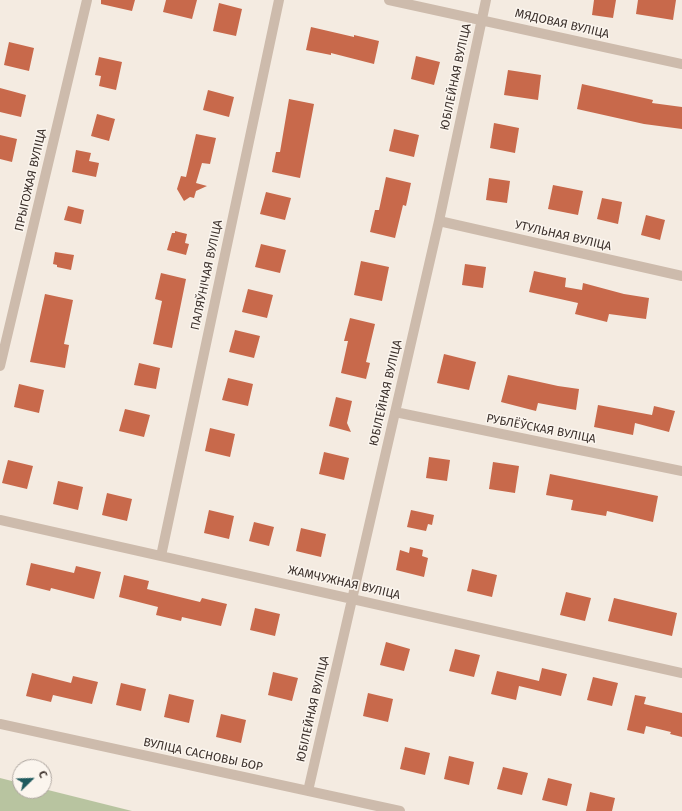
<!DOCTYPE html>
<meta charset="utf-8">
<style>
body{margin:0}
#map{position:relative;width:682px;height:811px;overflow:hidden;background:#f4ebe1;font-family:"Fira Sans",sans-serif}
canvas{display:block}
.north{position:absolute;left:12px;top:759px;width:40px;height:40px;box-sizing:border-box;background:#fbf5ee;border:1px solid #aea6a0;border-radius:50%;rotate:67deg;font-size:11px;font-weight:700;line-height:16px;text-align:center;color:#3b302b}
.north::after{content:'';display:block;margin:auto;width:14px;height:18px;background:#1f5a5e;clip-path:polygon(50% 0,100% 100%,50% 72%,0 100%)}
</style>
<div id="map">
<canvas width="682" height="811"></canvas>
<div class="north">С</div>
</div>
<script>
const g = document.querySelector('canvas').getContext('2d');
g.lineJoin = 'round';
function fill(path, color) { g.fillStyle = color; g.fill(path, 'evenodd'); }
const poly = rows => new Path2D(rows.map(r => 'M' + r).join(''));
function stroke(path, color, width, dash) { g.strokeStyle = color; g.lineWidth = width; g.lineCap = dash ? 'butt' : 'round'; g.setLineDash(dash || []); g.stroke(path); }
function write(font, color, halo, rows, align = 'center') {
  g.font = font + ' "Fira Sans",sans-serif'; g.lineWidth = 3; g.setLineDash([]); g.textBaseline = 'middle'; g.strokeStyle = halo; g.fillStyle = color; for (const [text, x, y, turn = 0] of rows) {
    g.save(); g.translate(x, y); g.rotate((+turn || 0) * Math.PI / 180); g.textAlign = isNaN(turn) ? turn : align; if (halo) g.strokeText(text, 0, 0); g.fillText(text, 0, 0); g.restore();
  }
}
fill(poly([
 [0,778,20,783,20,791,44,791,44,789,132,811,0,811]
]), '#b8c4a0');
fill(poly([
 [101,0,135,0,132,11,101,4],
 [166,0,197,0,192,19,163,12],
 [594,0,616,0,613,18,592,15],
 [638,0,676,0,673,20,636,14],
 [219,3,242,9,236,36,213,31],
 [311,27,354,37,354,35,379,41,374,64,331,53,331,55,306,50],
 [9,42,34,48,29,71,4,65],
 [416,56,440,62,434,85,411,79],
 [99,57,122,62,116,90,99,86,101,76,95,75],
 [508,70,541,75,538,100,504,95],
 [582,84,653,100,652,103,682,107,682,129,644,124,577,109],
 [0,88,26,95,21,117,0,112],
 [208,90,234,97,229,117,203,110],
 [289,99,314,104,300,178,272,172,276,152,280,152],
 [97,114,115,119,109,141,91,136],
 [494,123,519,128,515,153,490,148],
 [394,129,419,135,414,157,389,151],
 [196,134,216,138,210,164,202,163,196,183,207,186,196,191,194,198,190,197,184,201,177,189,181,176,186,177],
 [0,135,17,139,12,162,0,159],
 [76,150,91,153,89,161,99,163,96,177,72,172],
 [386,177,411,183,406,206,403,205,395,238,370,232,375,210,379,210],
 [489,178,510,181,507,203,486,200],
 [553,185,583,191,578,215,548,209],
 [266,192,291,198,285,220,260,214],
 [602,198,622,202,618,224,597,219],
 [68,206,84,210,81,224,64,220],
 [646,215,665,220,660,240,641,235],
 [175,231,187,234,185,243,189,244,186,255,167,250,172,233,175,233],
 [261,244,286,250,280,273,255,267],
 [55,252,74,255,71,270,57,267,57,265,53,264],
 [361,261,389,267,382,301,354,295],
 [465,264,486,267,483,288,462,285],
 [534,271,566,278,565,287,582,290,583,283,624,294,649,298,646,319,609,314,607,322,575,314,578,303,529,292],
 [161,273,186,279,172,348,153,344,162,301,155,299],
 [248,289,273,295,267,318,242,312],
 [45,294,73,300,64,344,69,345,65,368,30,362],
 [350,318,375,324,366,362,370,363,366,379,341,373,348,341,344,341],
 [235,330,260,336,254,358,229,352],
 [444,354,476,362,469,390,437,383],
 [139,363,160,368,156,389,134,385],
 [508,375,558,386,579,389,576,410,538,403,536,411,501,402],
 [228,378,253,384,248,406,222,400],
 [19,384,44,390,39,413,14,407],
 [336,397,352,401,347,423,351,432,329,426],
 [598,405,652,415,654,406,675,411,669,432,635,423,633,435,594,427],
 [125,409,150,415,144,437,119,431],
 [210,428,235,434,230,457,205,451],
 [324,452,349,458,344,480,319,474],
 [429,457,450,460,447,481,426,478],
 [8,460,33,466,27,489,2,483],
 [493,462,519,466,515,493,489,489],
 [550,474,658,496,653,522,607,511,606,516,571,510,573,500,546,495],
 [58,481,83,487,78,510,53,504],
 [107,493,132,499,127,521,102,515],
 [209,510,234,516,229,539,204,533],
 [411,510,434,515,432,525,428,524,426,531,407,527],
 [254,522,274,527,269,546,249,541],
 [301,528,326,534,321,557,296,551],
 [410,547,423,550,422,556,428,558,424,577,396,570,400,550,409,553],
 [31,563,74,573,76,566,101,572,94,599,51,588,50,591,26,585],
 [472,569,497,575,492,597,467,591],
 [124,575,149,581,147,589,200,602,202,598,227,604,221,626,182,617,181,621,156,615,158,607,119,597],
 [566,592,591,598,585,621,560,615],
 [614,598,677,613,672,636,608,621],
 [255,608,280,614,275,636,250,630],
 [386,642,410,649,404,671,380,665],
 [455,649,480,655,474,677,449,671],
 [542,668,567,674,561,696,519,686,516,700,491,694,497,671,539,681],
 [273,672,298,678,292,701,268,695],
 [32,673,71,683,73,676,98,682,92,704,53,695,51,702,26,696],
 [593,677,618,683,612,706,587,700],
 [121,683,146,689,141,711,116,705],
 [368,693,393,699,388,722,363,716],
 [169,694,194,700,189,723,164,717],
 [635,695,646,697,644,704,682,713,682,737,670,734,671,732,646,726,644,734,627,730],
 [221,714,246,720,241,743,216,737],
 [405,747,430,753,425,775,400,769],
 [449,756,474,762,469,785,444,779],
 [503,767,528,773,522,795,497,789],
 [548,778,572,784,567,806,542,800],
 [590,792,615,798,612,811,586,811]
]), '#c8694b');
stroke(poly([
 [389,0,682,64],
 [439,221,682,276],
 [0,366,87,0],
 [395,412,682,471],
 [0,520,682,673],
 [161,556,279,0],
 [0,724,400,811],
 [308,791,439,221,486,0]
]), '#cdbbac', 10);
write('12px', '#3b302b', '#fbf5ee', [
 ["МЯДОВАЯ ВУЛІЦА",562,24,13],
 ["ЮБІЛЕЙНАЯ ВУЛІЦА",456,77,-78],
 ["ПРЫГОЖАЯ ВУЛІЦА",31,180,-77],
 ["УТУЛЬНАЯ ВУЛІЦА",563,236,13],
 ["ПАЛЯЎНІЧАЯ ВУЛІЦА",207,275,-78],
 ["ЮБІЛЕЙНАЯ ВУЛІЦА",386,393,-77],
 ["РУБЛЁЎСКАЯ ВУЛІЦА",541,429,11],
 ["ЖАМЧУЖНАЯ ВУЛІЦА",344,583,13],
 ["ЮБІЛЕЙНАЯ ВУЛІЦА",313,709,-77],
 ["ВУЛІЦА САСНОВЫ БОР",203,755,12]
]);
</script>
